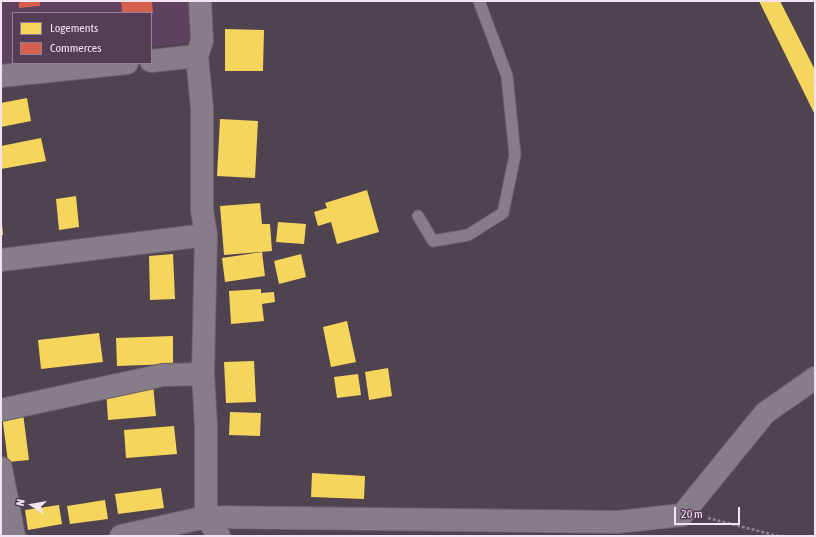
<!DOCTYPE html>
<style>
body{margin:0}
#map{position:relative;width:816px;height:537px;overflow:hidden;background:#504350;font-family:"Asap Condensed",sans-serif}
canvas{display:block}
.frame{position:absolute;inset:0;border:2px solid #f3e3f3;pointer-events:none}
.legend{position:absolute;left:12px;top:12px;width:140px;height:52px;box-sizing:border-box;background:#553d56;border:1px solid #947f95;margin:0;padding:5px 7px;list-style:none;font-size:12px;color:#f3e3f3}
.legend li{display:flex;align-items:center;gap:8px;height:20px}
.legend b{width:20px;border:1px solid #947f95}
.north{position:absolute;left:12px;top:485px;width:40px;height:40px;-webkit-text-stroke:3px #553d56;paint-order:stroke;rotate:282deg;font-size:11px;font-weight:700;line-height:16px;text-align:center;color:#f3e3f3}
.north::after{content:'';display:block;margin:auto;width:14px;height:18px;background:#f3e3f3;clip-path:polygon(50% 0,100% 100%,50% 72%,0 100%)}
.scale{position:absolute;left:674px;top:507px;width:66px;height:18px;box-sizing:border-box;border:2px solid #f3e3f3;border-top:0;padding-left:5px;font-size:12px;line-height:14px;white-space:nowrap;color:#f3e3f3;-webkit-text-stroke:3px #553d56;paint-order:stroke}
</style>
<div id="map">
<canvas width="816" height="537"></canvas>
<div class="frame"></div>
<ul class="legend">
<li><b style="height:11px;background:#f6d55c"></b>Logements</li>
<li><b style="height:11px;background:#d6604d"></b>Commerces</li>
</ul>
<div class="north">N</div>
<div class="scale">20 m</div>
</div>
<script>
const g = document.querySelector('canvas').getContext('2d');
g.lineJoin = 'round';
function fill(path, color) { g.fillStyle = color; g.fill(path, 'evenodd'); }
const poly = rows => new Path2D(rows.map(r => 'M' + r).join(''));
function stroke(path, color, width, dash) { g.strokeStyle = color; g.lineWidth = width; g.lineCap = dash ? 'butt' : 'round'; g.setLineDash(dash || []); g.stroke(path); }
fill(poly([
 [1,1,200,1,202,41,151,47,151,13,13,13,13,63,25,63,1,66]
]), '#5d415e');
fill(poly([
 [759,1,780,1,815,70,815,115],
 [225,29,264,30,263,71,225,71],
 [27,98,31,121,1,127,1,103],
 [220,119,258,121,255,178,217,176],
 [41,138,46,161,1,169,1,146],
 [367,190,379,232,337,244,331,222,318,226,314,212,327,208,325,203],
 [76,196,79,227,59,230,56,199],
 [260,203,262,224,270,224,272,251,224,255,220,206],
 [278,222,306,224,304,244,276,242],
 [1,224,2,224,3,235,1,235],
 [262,252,265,276,225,282,222,258],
 [173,254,175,299,150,300,149,256],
 [301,254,306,277,279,284,274,261],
 [261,289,261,293,274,292,275,302,262,304,264,321,231,324,229,291],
 [347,321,356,362,331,367,323,327],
 [99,333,103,362,41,369,38,340],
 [173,336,173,364,117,366,116,338],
 [254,361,256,402,226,403,224,362],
 [388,368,392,396,369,400,365,372],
 [358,374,361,395,337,398,334,377],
 [153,384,156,416,108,420,106,389],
 [230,412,261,413,260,436,229,435],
 [23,413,29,460,8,462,2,415],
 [174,426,177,454,126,458,124,430],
 [312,473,365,476,364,499,311,497],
 [161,488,164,508,118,514,115,494],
 [105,500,108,519,70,524,67,506],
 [59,505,62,524,28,530,25,510]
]), '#f6d55c');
fill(poly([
 [19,1,40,1,40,6,19,8],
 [121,1,152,1,153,13,122,13]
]), '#d6604d');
const lane = poly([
 [418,216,433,241,468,235,503,213,515,155,507,76,479,1]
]);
const street = poly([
 [151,61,197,56],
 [1,76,127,63],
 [1,260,206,235],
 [1,410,163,375,203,374],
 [1,468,14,536],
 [206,517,219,536]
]);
const secondary = poly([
 [200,1,202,41,197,56,202,108,202,210,206,235,203,374,206,426,206,517],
 [121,536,206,517,618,522,682,515,765,413,815,378]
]);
stroke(lane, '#6b606b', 13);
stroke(street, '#6b606b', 24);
stroke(secondary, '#6b606b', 24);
stroke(poly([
 [708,518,778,536]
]), '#8e848e', 2.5, [3, 2]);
stroke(lane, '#877d88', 11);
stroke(street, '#877d88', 22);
stroke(secondary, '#877d88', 22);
</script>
